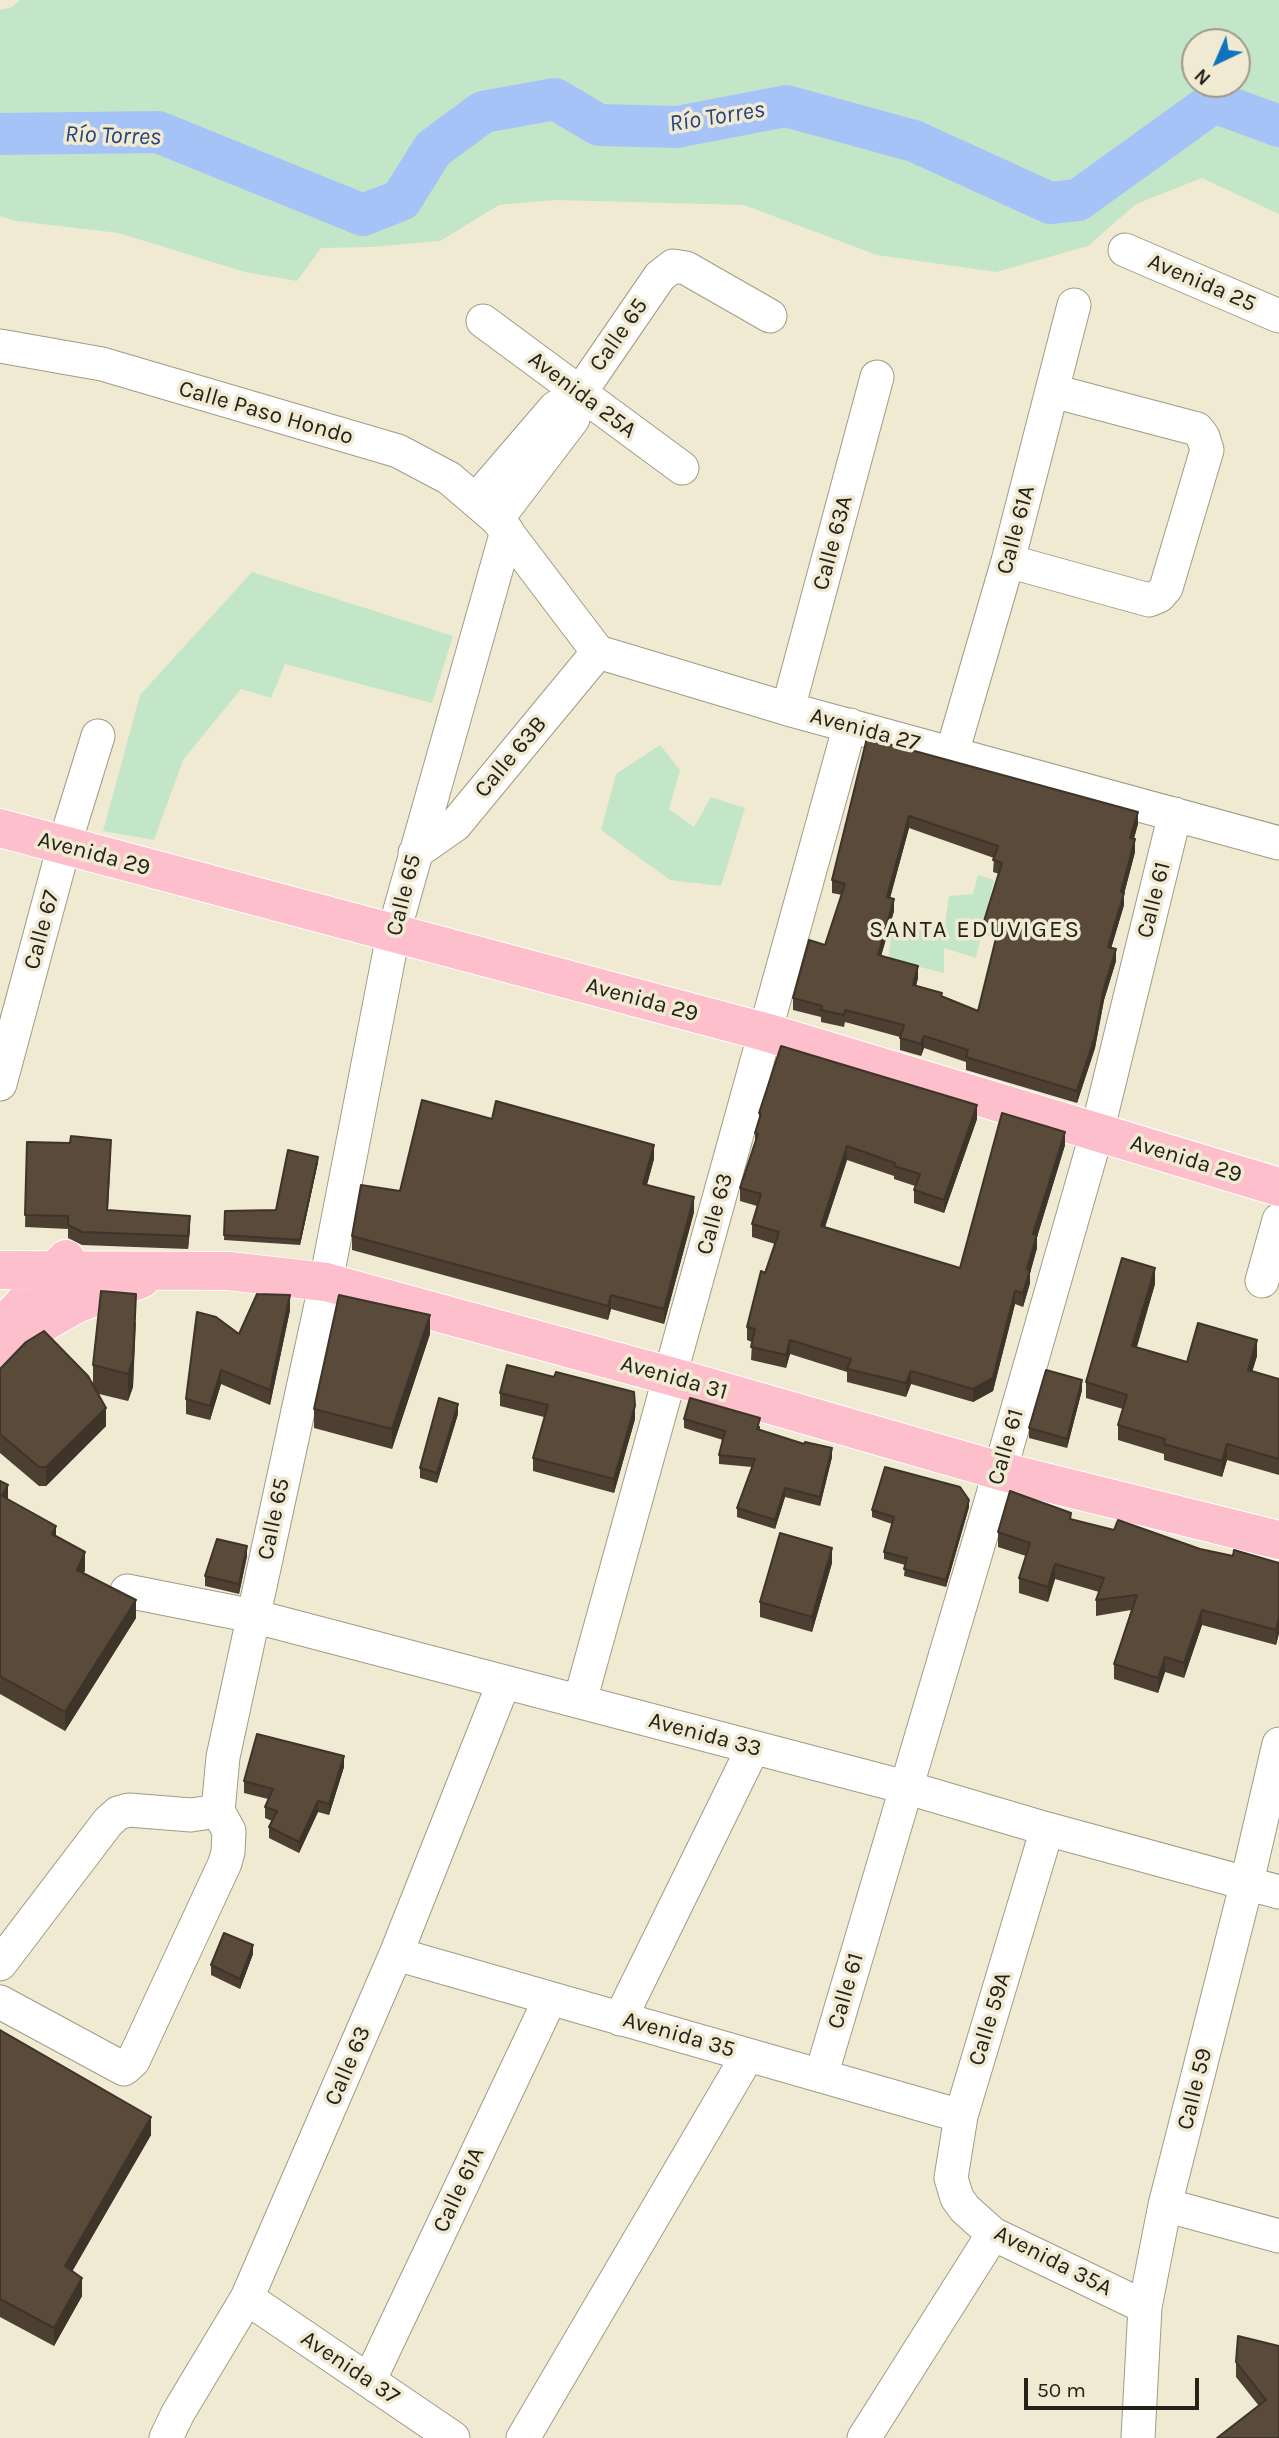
<!DOCTYPE html>
<meta charset="utf-8">
<style>
body{margin:0}
#map{position:relative;width:1279px;height:2438px;overflow:hidden;background:#f0ead2;font-family:Karla,sans-serif}
canvas{display:block}
.north{position:absolute;left:1181px;top:28px;width:70px;height:70px;box-sizing:border-box;background:#f0ead2;border:2px solid #9e9a88;border-radius:50%;rotate:224deg;font-size:19px;font-weight:700;line-height:28px;text-align:center;color:#242219}
.north::after{content:'';display:block;margin:auto;width:24px;height:32px;background:#0e72be;clip-path:polygon(50% 0,100% 100%,50% 72%,0 100%)}
.scale{position:absolute;left:1024px;top:2378px;width:175px;height:32px;box-sizing:border-box;border:4px solid #242219;border-top:0;padding-left:9px;font-size:21px;line-height:24px;white-space:nowrap;color:#242219;-webkit-text-stroke:5px #f0ead2;paint-order:stroke}
</style>
<div id="map">
<canvas width="1279" height="2438"></canvas>
<div class="north">N</div>
<div class="scale">50 m</div>
</div>
<script>
const g = document.querySelector('canvas').getContext('2d');
g.lineJoin = 'round';
function fill(path, color) { g.fillStyle = color; g.fill(path, 'evenodd'); }
const poly = rows => new Path2D(rows.map(r => 'M' + r).join(''));
function stroke(path, color, width, dash) { g.strokeStyle = color; g.lineWidth = width; g.lineCap = dash ? 'butt' : 'round'; g.setLineDash(dash || []); g.stroke(path); }
function write(font, color, halo, rows, align = 'center') {
  g.font = font + ' Karla,sans-serif'; g.lineWidth = 7; g.setLineDash([]); g.textBaseline = 'middle'; g.strokeStyle = halo; g.fillStyle = color; for (const [text, x, y, turn = 0] of rows) {
    g.save(); g.translate(x, y); g.rotate((+turn || 0) * Math.PI / 180); g.textAlign = isNaN(turn) ? turn : align; if (halo) g.strokeText(text, 0, 0); g.fillText(text, 0, 0); g.restore();
  }
}
fill(poly([
 [20,0,1279,0,1279,214,1202,178,1136,204,1088,246,996,272,877,255,744,205,555,200,499,205,440,241,372,247,321,248,297,281,245,272,119,233,16,221,0,216,0,10,12,7],
 [1195,42,1237,42,1237,84,1195,84],
 [252,572,453,636,432,703,285,664,271,698,241,689,183,760,154,840,103,831,140,695],
 [660,745,680,770,669,809,694,827,711,797,745,808,721,886,670,880,601,830,616,774],
 [978,875,994,880,976,958,944,948,944,973,888,959,893,926,944,933,949,896,973,894]
]), '#c3e6c8');
stroke(poly([
 [0,134,158,132,363,215,401,200,433,149,483,112,555,99,599,125,677,127,786,106,914,141,1050,203,1078,200,1214,102,1279,126]
]), '#a6c3f8', 42);
const minor = poly([
 [1125,250,1279,316],
 [483,321,682,468],
 [0,346,102,364,398,451,449,478,497,519,598,652,788,709,1279,843],
 [476,500,555,408,565,402],
 [497,519,573,419,579,394,660,276,673,266,686,268,770,316],
 [1008,561,1149,600,1159,596,1166,588,1207,450,1203,437,1197,429,1053,391],
 [788,709,877,377],
 [952,753,1008,561,1074,305],
 [415,853,455,825,598,652],
 [0,1084,64,846,98,736],
 [329,1266,393,935,507,531],
 [1262,1281,1279,1220],
 [127,1591,253,1616,905,1787,1047,1829,1279,1892],
 [580,1701,850,725],
 [1047,1829,961,2116,951,2178,957,2198,965,2209,993,2234,1145,2307],
 [396,1954,961,2116],
 [0,1964,108,1822,118,1813,129,1810,191,1815,218,1811],
 [0,2002,124,2069,133,2061,225,1863,228,1852,229,1831,218,1811,223,1757,326,1282],
 [620,2019,753,1748],
 [821,2076,1000,1471,1097,1132,1175,814],
 [1165,2205,1279,2236],
 [247,2298,453,2438],
 [369,2381,550,1999],
 [166,2438,178,2413,247,2298,396,1954,504,1682],
 [523,2438,748,2055],
 [864,2438,993,2234],
 [1138,2438,1145,2307,1165,2205,1247,1882,1279,1744]
]);
const major = poly([
 [0,828,765,1032,1279,1187],
 [0,1270,229,1271,326,1282,670,1376,1000,1471,1279,1540],
 [0,1329,66,1259],
 [0,1352,48,1320,76,1304,141,1279]
]);
stroke(minor, '#a19b85', 35);
stroke(major, '#fff', 40);
stroke(minor, '#fff', 33);
stroke(major, '#fdbfcb', 38);
fill(poly([
 [867,738,1138,824,1134,839,1135,852,1124,894,1124,905,1111,948,1116,961,1104,1000,1095,1048,1077,1103,966,1070,966,1062,924,1048,921,1056,900,1050,900,1037,845,1022,844,1027,821,1022,821,1017,793,1010,793,998,825,945,842,895,832,893,832,880],
 [909,828,994,858,993,872,999,874,984,921,984,934,996,937,978,1011,916,986,918,978,881,956,894,911,890,898],
 [759,1113,977,1119,944,1213,914,1203,914,1190,915,1186,894,1179,894,1176,847,1160,825,1227,960,1268,1065,1145,1037,1237,1037,1248,1030,1273,1030,1283,1023,1307,1015,1304,993,1391,973,1402,911,1384,906,1397,847,1382,847,1372,790,1354,786,1368,751,1360,752,1342,747,1340,747,1327,775,1244,752,1237,752,1224,757,1206,740,1201,740,1188,755,1142,755,1133,759,1121],
 [27,1142,111,1153,108,1210,190,1229,188,1249,82,1245,68,1238,68,1229,25,1227],
 [654,1159,647,1185,694,1212,664,1324,611,1309,608,1320,352,1250,352,1236,400,1191],
 [318,1162,300,1245,224,1240,225,1211,276,1210],
 [1155,1284,1137,1347,1187,1362,1257,1356,1252,1371,1279,1379,1279,1475,1227,1460,1222,1477,1164,1460,1164,1454,1118,1440,1118,1425,1123,1409,1086,1398,1086,1382],
 [290,1310,270,1405,221,1384,210,1420,186,1414,186,1399,239,1334],
 [136,1322,133,1387,128,1401,99,1394,106,1426,46,1486,39,1486,0,1453,0,1369,93,1384,93,1365],
 [430,1334,392,1449,314,1428,314,1409],
 [554,1377,635,1419,614,1493,533,1471,533,1458,544,1417,500,1406,500,1393],
 [1082,1390,1067,1448,1029,1438,1029,1428],
 [458,1414,437,1483,420,1478,420,1468],
 [684,1419,760,1426,760,1430,832,1457,820,1506,785,1497,775,1529,737,1517,737,1508,752,1467,719,1464,719,1455,723,1440,684,1428],
 [0,1481,8,1500,56,1536,85,1570,84,1573,136,1618,65,1731,0,1694],
 [969,1507,946,1587,904,1576,905,1565,884,1559,884,1552,892,1524,872,1517,872,1510],
 [1071,1520,1114,1530,1233,1556,1279,1563,1279,1633,1276,1645,1202,1625,1184,1678,1165,1672,1158,1693,1114,1679,1114,1664,1131,1610,1096,1616,1096,1600,1099,1592,1055,1579,1048,1602,1019,1593,1019,1578,1026,1556,998,1547,998,1532],
 [247,1556,239,1594,205,1586,205,1576],
 [832,1563,812,1632,760,1617,760,1602],
 [344,1767,329,1815,318,1812,299,1853,269,1838,269,1827,272,1821,265,1818,265,1807,268,1799,244,1793,244,1781],
 [253,1954,240,1989,211,1975,211,1965],
 [0,2030,151,2135,72,2271,82,2296,54,2346,0,2317],
 [1279,2346,1279,2438,1259,2406,1236,2377,1236,2362]
]), '#4d4032');
fill(poly([
 [1138,812,1138,824,1130,850,1130,838],
 [909,816,909,828,887,909,887,897],
 [1135,839,1135,852,1124,894,1124,905,1108,959,1108,947],
 [894,899,894,911,878,967,878,955],
 [1116,949,1116,961,1104,1000,1095,1048,1077,1103,1077,1091],
 [918,966,918,978,913,997,913,985],
 [924,1036,924,1048,921,1056,921,1044],
 [977,1105,977,1119,944,1213,944,1200],
 [1065,1132,1065,1145,1037,1237,1037,1248,1030,1273,1030,1283,1023,1307,1023,1293,1033,1234],
 [654,1145,654,1159,643,1198,643,1184],
 [847,1146,847,1160,821,1239,821,1226],
 [318,1157,318,1162,300,1245,300,1240],
 [694,1197,694,1212,664,1324,664,1309],
 [190,1216,190,1229,188,1249,188,1236],
 [1155,1268,1155,1284,1132,1362,1132,1346],
 [1015,1291,1015,1304,993,1391,973,1402,973,1389],
 [136,1294,133,1387,128,1401,128,1374],
 [290,1295,290,1310,270,1405,270,1390],
 [611,1295,611,1309,608,1320,608,1306],
 [430,1315,430,1334,392,1449,392,1429],
 [790,1340,790,1354,786,1368,786,1355],
 [1257,1340,1257,1356,1248,1386,1248,1370],
 [221,1370,221,1384,210,1420,210,1406],
 [911,1371,911,1384,906,1397,906,1383],
 [1082,1380,1082,1390,1067,1448,1067,1439],
 [458,1404,458,1414,437,1483,437,1473],
 [635,1406,635,1419,614,1493,614,1479],
 [106,1408,106,1426,46,1486,46,1467],
 [1227,1444,1227,1460,1222,1477,1222,1461],
 [832,1448,832,1457,820,1506,820,1497],
 [8,1485,8,1504,2,1496],
 [785,1488,785,1497,775,1529,775,1520],
 [969,1500,969,1507,946,1587,946,1580],
 [56,1526,56,1545,52,1534],
 [247,1546,247,1556,239,1594,239,1584],
 [832,1548,832,1563,812,1632,812,1617],
 [85,1552,85,1570,77,1588,77,1570],
 [1055,1564,1055,1579,1048,1602,1048,1587],
 [136,1600,136,1618,65,1731,65,1712],
 [1202,1610,1202,1625,1184,1678,1184,1663],
 [1279,1618,1279,1633,1276,1645,1276,1630],
 [1165,1657,1165,1672,1158,1693,1158,1678],
 [344,1756,344,1767,329,1815,329,1804],
 [318,1801,318,1812,299,1853,299,1842],
 [253,1945,253,1954,240,1989,240,1979],
 [151,2117,151,2135,65,2284,65,2266],
 [82,2278,82,2296,54,2346,54,2328]
]), '#3e3429');
const building = poly([
 [867,738,1138,812,1130,838,1135,839,1121,892,1124,893,1108,947,1116,949,1104,988,1095,1036,1077,1091,966,1057,968,1050,924,1036,921,1044,900,1038,904,1025,845,1010,844,1015,821,1010,822,1006,793,998,809,940,825,945,845,884,832,880,867,738],
 [909,816,998,846,993,860,1002,863,984,921,999,926,978,1011,941,996,942,993,913,985,918,966,878,955,894,899,887,897,909,816],
 [781,1046,977,1105,944,1200,914,1190,920,1174,894,1166,895,1163,847,1146,821,1226,960,1268,1002,1113,1065,1132,1033,1234,1037,1234,1027,1269,1030,1270,1023,1293,1015,1291,993,1378,973,1389,911,1371,906,1383,847,1369,851,1359,790,1340,786,1355,751,1347,755,1329,747,1327,761,1271,765,1273,779,1232,752,1224,761,1194,740,1188,758,1134,755,1133,761,1114,759,1113,781,1046],
 [422,1100,492,1119,496,1101,654,1145,643,1184,694,1197,664,1309,611,1295,608,1306,352,1236,361,1185,400,1191,422,1100],
 [71,1136,111,1140,107,1210,190,1216,188,1236,82,1232,68,1225,68,1216,25,1215,27,1142,70,1143,71,1136],
 [288,1150,318,1157,300,1240,224,1235,225,1211,276,1210,288,1150],
 [1122,1258,1155,1268,1132,1346,1187,1362,1198,1323,1257,1340,1248,1370,1279,1379,1279,1459,1227,1444,1222,1461,1164,1444,1165,1439,1118,1425,1127,1395,1086,1382,1122,1258],
 [101,1291,136,1294,133,1360,128,1374,93,1365,101,1291],
 [257,1294,290,1295,270,1390,221,1370,210,1406,186,1399,197,1312,216,1317,239,1334,257,1294],
 [339,1295,430,1315,392,1429,314,1409,339,1295],
 [44,1331,88,1376,106,1408,46,1467,39,1467,0,1434,0,1369,26,1342,44,1331],
 [507,1365,554,1377,556,1372,634,1392,635,1406,614,1479,533,1458,548,1405,500,1393,507,1365],
 [1046,1370,1082,1380,1067,1439,1029,1428,1046,1370],
 [439,1398,458,1404,437,1473,420,1468,439,1398],
 [690,1398,760,1418,757,1429,804,1444,805,1442,832,1448,820,1497,785,1488,775,1520,737,1508,755,1459,719,1455,725,1431,684,1419,690,1398],
 [885,1467,960,1487,969,1500,946,1580,904,1569,907,1558,884,1552,894,1517,872,1510,885,1467],
 [0,1481,8,1485,2,1496,56,1526,52,1534,85,1552,77,1570,136,1600,65,1712,0,1676,0,1481],
 [1010,1491,1071,1513,1070,1519,1114,1530,1118,1520,1200,1549,1233,1556,1234,1550,1279,1563,1279,1618,1276,1630,1202,1610,1184,1663,1165,1657,1158,1678,1114,1664,1137,1595,1096,1600,1104,1578,1055,1564,1048,1587,1019,1578,1030,1543,998,1532,1010,1491],
 [780,1533,832,1548,812,1617,760,1602,780,1533],
 [217,1539,247,1546,239,1584,205,1576,217,1539],
 [257,1734,344,1756,329,1804,318,1801,299,1842,269,1827,277,1811,265,1807,273,1789,244,1781,257,1734],
 [224,1933,253,1945,240,1979,211,1965,224,1933],
 [0,2030,151,2117,65,2266,82,2278,54,2328,0,2299,0,2030],
 [1238,2336,1279,2346,1279,2438,1217,2438,1266,2400,1236,2362,1238,2336]
]);
fill(building, '#594a3a');
stroke(building, '#3e3429', 2);
write('23px', '#242219', '#f0ead2', [
 ["Avenida 25",1202,283,23],
 ["Calle 65",619,335,-55],
 ["Avenida 25A",582,395,37],
 ["Calle Paso Hondo",266,413,16],
 ["Calle 61A",1016,530,-75],
 ["Calle 63A",833,543,-75],
 ["Avenida 27",865,730,15],
 ["Calle 63B",511,757,-50],
 ["Avenida 29",94,854,15],
 ["Calle 65",404,895,-76],
 ["Calle 61",1154,900,-76],
 ["Calle 67",42,930,-75],
 ["Avenida 29",642,1000,15],
 ["Avenida 29",1186,1159,17],
 ["Calle 63",715,1214,-75],
 ["Avenida 31",674,1378,16],
 ["Calle 61",1006,1447,-74],
 ["Calle 65",274,1519,-78],
 ["Avenida 33",705,1735,15],
 ["Calle 61",846,1991,-74],
 ["Calle 59A",990,2019,-73],
 ["Avenida 35",679,2035,16],
 ["Calle 63",348,2066,-67],
 ["Calle 59",1195,2089,-76],
 ["Calle 61A",459,2190,-65],
 ["Avenida 35A",1053,2261,27],
 ["Avenida 37",350,2368,34]
]);
write('italic 24px', '#234381', '#f0ead2', [
 ["Río Torres",717,117,-9],
 ["Río Torres",113,136,2]
]);
g.letterSpacing = '2px';
write('24px', '#242219', '#f0ead2', [
 ["SANTA EDUVIGES",975,930]
]);
g.letterSpacing = '0px';
</script>
